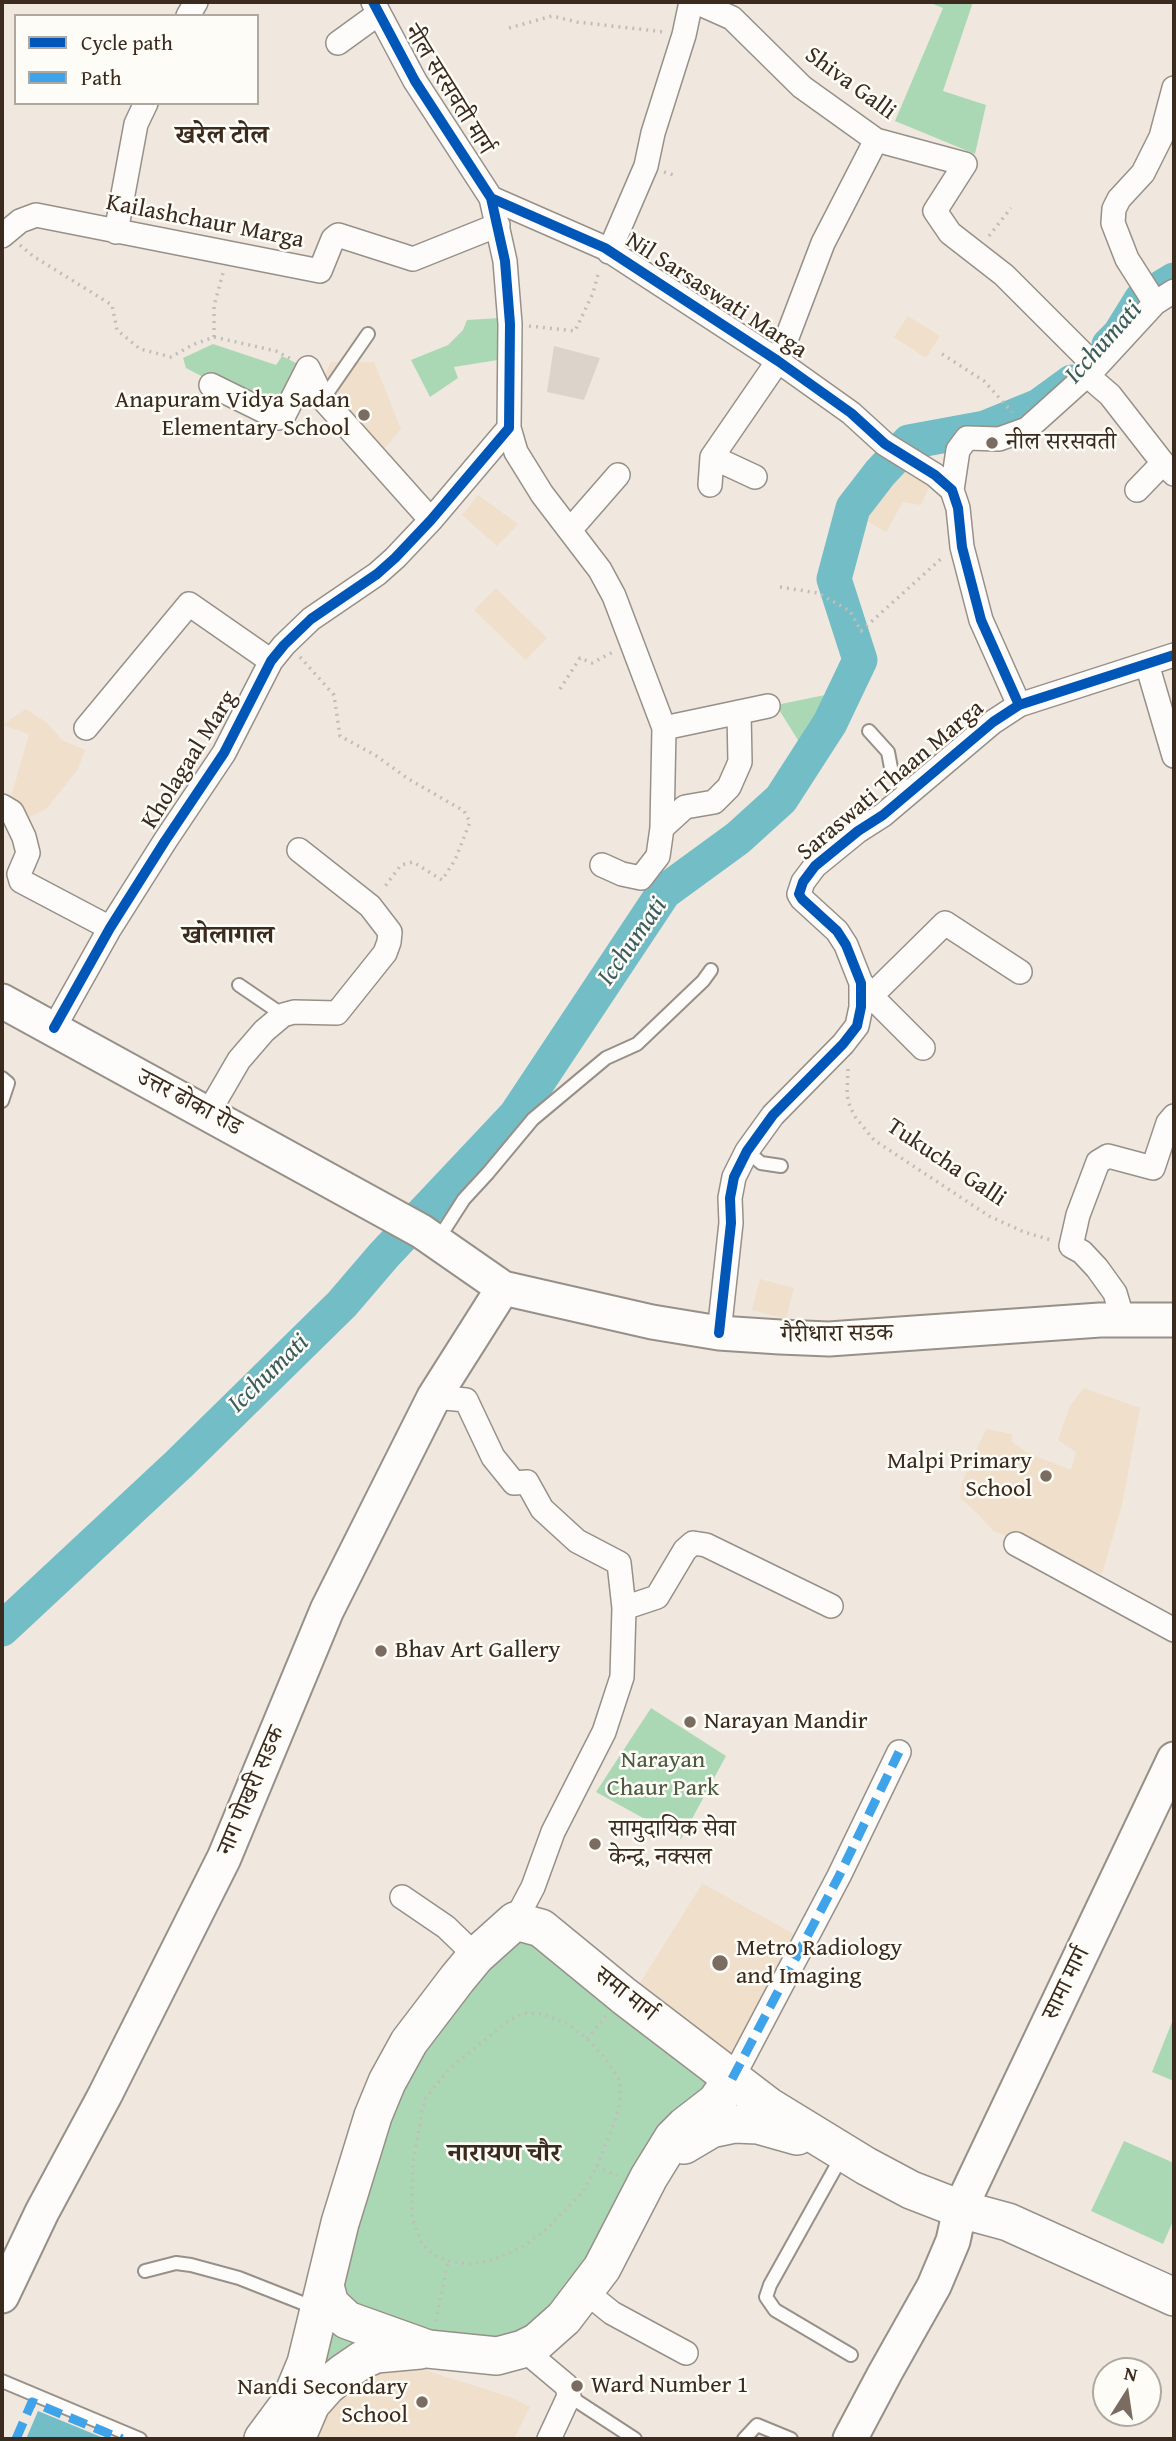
<!DOCTYPE html>
<meta charset="utf-8">
<style>
body{margin:0}
#map{position:relative;width:1176px;height:2441px;overflow:hidden;background:#f0e8de;font-family:"Gentium Book Plus",serif}
canvas{display:block}
.frame{position:absolute;inset:0;border:4px solid #3b2a1e;pointer-events:none}
.legend{position:absolute;left:14px;top:14px;width:245px;height:91px;box-sizing:border-box;background:#fdfcf7;border:2px solid #afa8a0;margin:0;padding:9px 12px;list-style:none;font-size:21px;color:#3b2a1e}
.legend li{display:flex;align-items:center;gap:14px;height:35px}
.legend b{width:35px;border:2px solid #afa8a0}
.north{position:absolute;left:1092px;top:2357px;width:70px;height:70px;box-sizing:border-box;background:#fdfcf7;border:2px solid #afa8a0;border-radius:50%;rotate:12deg;font-size:19px;font-weight:700;line-height:28px;text-align:center;color:#3b2a1e}
.north::after{content:'';display:block;margin:auto;width:24px;height:32px;background:#7a6c61;clip-path:polygon(50% 0,100% 100%,50% 72%,0 100%)}
</style>
<div id="map">
<canvas width="1176" height="2441"></canvas>
<div class="frame"></div>
<ul class="legend">
<li><b style="height:9px;background:#0057b8"></b>Cycle path</li>
<li><b style="height:9px;background:#3fa3ea"></b>Path</li>
</ul>
<div class="north">N</div>
</div>
<script>
const g = document.querySelector('canvas').getContext('2d');
g.lineJoin = 'round';
function fill(path, color) { g.fillStyle = color; g.fill(path, 'evenodd'); }
const poly = rows => new Path2D(rows.map(r => 'M' + r).join(''));
function stroke(path, color, width, dash) { g.strokeStyle = color; g.lineWidth = width; g.lineCap = dash ? 'butt' : 'round'; g.setLineDash(dash || []); g.stroke(path); }
function write(font, color, halo, rows, align = 'center') {
  g.font = font + ' "Gentium Book Plus","Noto Serif Devanagari",serif'; g.lineWidth = 5; g.setLineDash([]); g.textBaseline = 'middle'; g.strokeStyle = halo; g.fillStyle = color; for (const [text, x, y, turn = 0] of rows) {
    g.save(); g.translate(x, y); g.rotate((+turn || 0) * Math.PI / 180); g.textAlign = isNaN(turn) ? turn : align; if (halo) g.strokeText(text, 0, 0); g.fillText(text, 0, 0); g.restore();
  }
}
fill(poly([
 [908,316,940,336,926,358,894,337],
 [331,362,374,362,401,429,386,447,375,454,316,393],
 [902,456,935,474,921,505,903,502,886,532,865,520,863,498,885,466],
 [478,495,518,524,497,546,462,515],
 [496,588,547,638,526,660,474,610],
 [26,709,47,723,62,740,85,750,78,769,47,808,28,818,11,797,29,734,2,725],
 [760,1279,794,1288,786,1319,752,1310],
 [1084,1388,1140,1408,1122,1505,1102,1574,993,1531,978,1514,960,1498,962,1482,986,1429,1012,1434,1012,1442,1028,1453,1071,1470,1076,1452,1058,1440,1070,1406],
 [700,1882,801,1938,739,2061,637,1988,702,1884],
 [412,2366,513,2398,530,2407,514,2439,308,2439,353,2376]
]), '#efdfcb');
fill(poly([
 [554,346,600,358,584,400,547,392]
]), '#dcd3ca');
fill(poly([
 [928,2,973,2,943,91,986,105,975,154,895,121,943,8],
 [499,318,498,360,454,367,458,378,430,397,411,360,448,345,463,330,467,320],
 [213,344,276,365,282,356,304,367,275,415,186,368,183,358],
 [840,692,806,753,776,705],
 [651,1708,726,1756,681,1839,596,1792],
 [532,1938,713,2074,589,2257,548,2307,526,2328,502,2338,477,2340,350,2315,338,2280,405,2066,513,1941],
 [1174,2017,1174,2081,1152,2072],
 [1124,2141,1174,2163,1174,2219,1163,2244,1091,2211],
 [328,2320,372,2336,309,2382]
]), '#abd8b4');
fill(poly([
 [38,2411,106,2439,26,2439]
]), '#73bdc6');
stroke(poly([
 [1109,345,1120,334,1141,300,1174,280],
 [2,1629,179,1464,342,1304,384,1255,516,1115,664,892,738,838,781,799,830,723,860,660,834,579,853,508,880,473,909,442,985,428,1039,406,1072,382]
]), '#73bdc6', 35);
const lane = poly([
 [323,399,368,334],
 [869,731,888,752,892,773,910,792],
 [239,985,283,1015],
 [2,1078,8,1083,2,1101],
 [747,1151,761,1163,781,1166],
 [437,1241,464,1199,488,1173,533,1119,606,1058,637,1044,703,981,711,970],
 [842,2156,770,2285,766,2297,775,2310,851,2355],
 [145,2271,176,2263,191,2265,239,2278,315,2308],
 [2,2381,140,2439],
 [569,2396,635,2439],
 [744,2439,757,2425,791,2439]
]);
const street = poly([
 [696,2,732,18,802,87,876,140,965,164,935,211,950,233,1004,275,1096,367],
 [188,16,196,2],
 [338,43,378,14],
 [491,198,605,248,778,361,851,413,885,444,935,475,952,490,958,508,962,547,981,620,1019,705,1174,655],
 [116,232,136,124,146,103],
 [2,236,20,221,36,215,320,271,333,239,338,235,413,259,498,225],
 [609,252,646,166,653,133,684,35,691,2],
 [1155,303,1127,259,1113,223,1114,209,1119,199,1143,173,1161,137,1174,88],
 [1088,376,1110,395,1163,463,1174,474],
 [211,385,278,418,283,417,308,368,323,399,431,520],
 [509,428,516,452,542,494,600,570,614,596,664,728,662,828,658,856,641,878,622,874,602,865],
 [712,457,755,477],
 [710,485,712,457,778,361,823,243,876,140],
 [952,490,958,450,967,438,999,439,1027,429,1096,367,1155,303,1174,291],
 [1137,490,1163,463],
 [570,530,618,475],
 [1147,664,1174,756],
 [86,728,189,604,271,661],
 [664,728,768,706],
 [2,806,12,812,24,837,28,853,19,874,21,881,110,928],
 [662,828,685,807,714,802,729,787,740,762,739,712],
 [863,985,871,996,923,1048],
 [871,996,945,923,1020,972],
 [54,1028,110,928,165,841,224,753,271,661,284,645,311,619,377,574,395,558,431,520,509,428,510,324,505,261,491,198,415,81,373,2],
 [210,1114,214,1103,239,1060,264,1031,283,1015,294,1012,337,1013,385,953,389,942,390,932,370,906,299,850],
 [1123,1320,1115,1293,1097,1268,1082,1252,1071,1246,1078,1215,1098,1162,1108,1156,1153,1168,1168,1123,1174,1116],
 [719,1333,731,1223,730,1198,734,1177,747,1151,773,1115,843,1044,857,1026,861,1007,861,983,846,945,837,931,802,899,799,894,803,882,815,866,858,831,883,815,993,722,1019,705],
 [434,1397,466,1400,493,1457,514,1483,527,1482,542,1509,577,1541,619,1563,624,1608,622,1677,604,1732,553,1832,533,1887,515,1921],
 [1016,1544,1174,1630],
 [624,1608,657,1597,685,1550,693,1543,706,1545,831,1606],
 [402,1897,446,1927,476,1956],
 [732,2079,839,1876,899,1752],
 [586,2292,612,2313,686,2353],
 [523,2349,567,2386,569,2396,549,2439]
]);
const secondary = poly([
 [2,1001,421,1231,503,1288,652,1322,719,1333,780,1337,829,1339,1100,1320,1174,1320],
 [2,2296,42,2212,105,2095,224,1858,327,1610,434,1397,503,1288],
 [850,2439,885,2373,934,2286,953,2241,960,2209,1174,1759]
]);
const primary = poly([
 [684,2145,711,2129,735,2124,758,2125,797,2136],
 [325,2286,330,2304,347,2320,428,2349,497,2356,523,2349,537,2342,564,2318,602,2268,649,2177,673,2138,685,2126,716,2102,732,2079],
 [263,2439,289,2404,306,2363,340,2223,373,2116,387,2082,409,2042,457,1979,476,1956,515,1921,541,1928,624,1996,768,2106,866,2166,911,2190,960,2209,1008,2222,1174,2297],
 [296,2439,311,2404,327,2386,343,2373,362,2360,376,2354,420,2350]
]);
stroke(lane, '#979089', 16);
stroke(street, '#979089', 26);
stroke(secondary, '#979089', 37);
stroke(primary, '#979089', 40);
stroke(poly([
 [509,28,552,16,577,22,665,32],
 [664,172,677,176],
 [989,236,1011,208],
 [20,245,33,256,112,305,117,330,140,349,171,357,192,345,214,337,276,351,291,359],
 [529,326,575,331,593,293,599,271],
 [214,337,214,306,223,273],
 [942,354,984,381,1012,412],
 [780,587,818,593,850,611,861,631,943,557],
 [300,657,334,695,340,736,375,755,407,778,464,811,470,822,455,860,442,880,413,862,401,865,383,889],
 [560,689,580,658,592,663,613,652],
 [848,1069,847,1095,850,1107,856,1118,874,1140,989,1216,1024,1232,1051,1240],
 [525,2013,543,2014,568,2024,587,2039,605,2058,620,2081,620,2103,614,2124,597,2166,583,2192,547,2229,522,2247,493,2260,470,2264,448,2261,434,2255,422,2244,412,2217,413,2163,424,2100,450,2068,510,2020,525,2013],
 [587,2039,606,2016],
 [597,2166,617,2176],
 [436,2321,448,2261]
]), '#c0beba', 3.5, [2, 5]);
stroke(lane, '#fdfcfa', 12);
stroke(street, '#fdfcfa', 23);
stroke(secondary, '#fdfcfa', 33);
stroke(primary, '#fdfcfa', 37);
stroke(poly([
 [732,2079,839,1876,899,1752],
 [16,2439,32,2402,122,2439]
]), '#3fa3ea', 9, [18, 9]);
stroke(poly([
 [491,198,605,248,778,361,851,413,885,444,935,475,952,490,958,508,962,547,981,620,1019,705,1174,655],
 [54,1028,110,928,165,841,224,753,271,661,284,645,311,619,377,574,395,558,431,520,509,428,510,324,505,261,491,198,415,81,373,2],
 [719,1333,731,1223,730,1198,734,1177,747,1151,773,1115,843,1044,857,1026,861,1007,861,983,846,945,837,931,802,899,799,894,803,882,815,866,858,831,883,815,993,722,1019,705]
]), '#0057b8', 10);
for (const [x, y, r, color] of [
 [364,415,7,"#7a6c61"],
 [992,443,7,"#7a6c61"],
 [1046,1476,7,"#7a6c61"],
 [381,1651,7,"#7a6c61"],
 [690,1722,7,"#7a6c61"],
 [595,1844,7,"#7a6c61"],
 [720,1963,9,"#7a6c61"],
 [577,2386,7,"#7a6c61"],
 [422,2402,7,"#7a6c61"]
]) { const dot = new Path2D(); dot.arc(x, y, r, 0, 2 * Math.PI); g.fillStyle = color; g.fill(dot); stroke(dot, '#fdfcf7', 2.5); }
write('24px', '#3b2a1e', '#fdfcf7', [
 ["Shiva Galli",850,84,36],
 ["नील सरसवती मार्ग",448,90,58],
 ["Kailashchaur Marga",205,222,11],
 ["Nil Sarsaswati Marga",716,296,33],
 ["Kholagaal Marg",190,760,-58],
 ["Saraswati Thaan Marga",891,781,-40],
 ["उत्तर ढोका रोड",189,1103,28],
 ["Tukucha Galli",946,1163,34],
 ["गैरीधारा सडक",837,1335,-1],
 ["नाग पोखरी सडक",252,1791,-67],
 ["सामा मार्ग",1067,1984,-64],
 ["समा मार्ग",625,1995,38]
]);
write('24px', '#3b2a1e', '#fdfcf7', [
 ["Anapuram Vidya Sadan",350,401,"right"],
 ["Elementary School",350,429,"right"],
 ["नील सरसवती",1006,443],
 ["Malpi Primary",1032,1462,"right"],
 ["School",1032,1490,"right"],
 ["Bhav Art Gallery",395,1651],
 ["Narayan Mandir",704,1722],
 ["सामुदायिक सेवा",609,1830],
 ["केन्द्र, नक्सल",609,1858],
 ["Metro Radiology",736,1949],
 ["and Imaging",736,1977],
 ["Ward Number 1",591,2386],
 ["Nandi Secondary",408,2388,"right"],
 ["School",408,2416,"right"]
], 'left');
write('24px', '#4c5a40', '#fdfcf7', [
 ["Narayan",663,1761],
 ["Chaur Park",663,1789]
]);
write('bold 26px', '#3b2a1e', '#fdfcf7', [
 ["खरेल टोल",222,136],
 ["खोलागाल",228,936],
 ["नारायण चौर",504,2154]
]);
write('italic 26px', '#3c5d5d', '#fdfcf7', [
 ["Icchumati",1104,343,-48],
 ["Icchumati",633,942,-55],
 ["Icchumati",269,1374,-44]
]);
</script>
